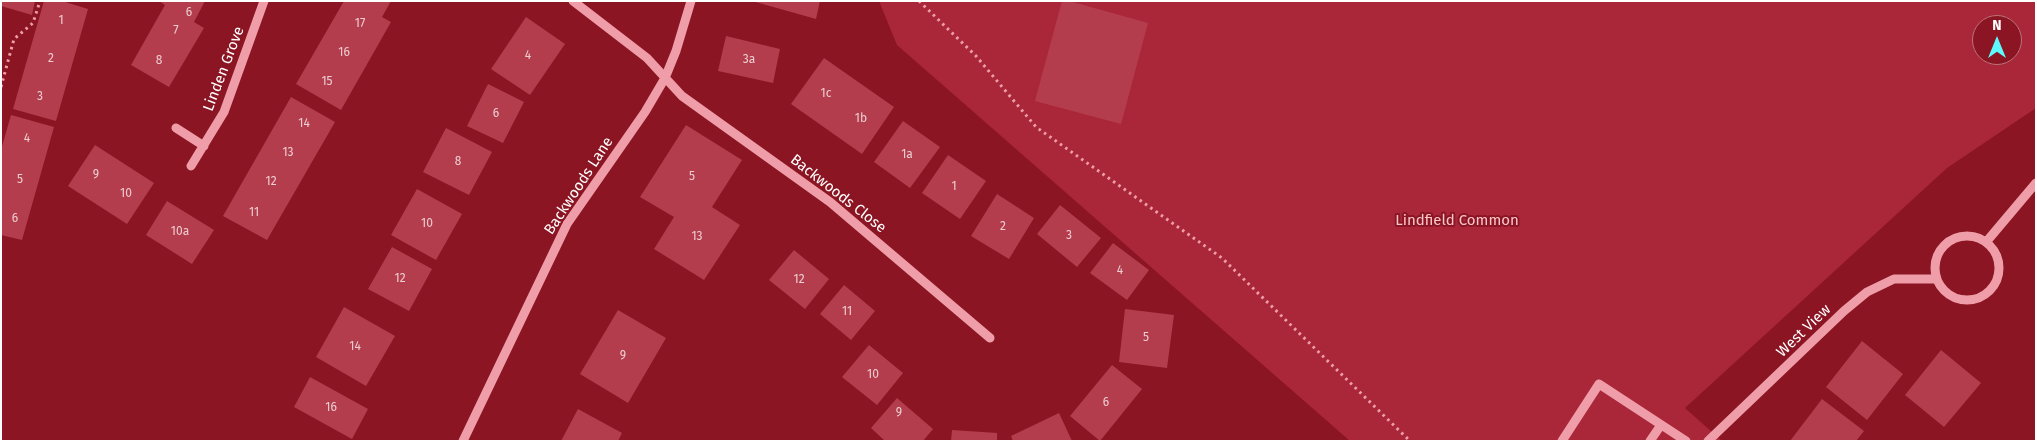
<!DOCTYPE html>
<style>
body{margin:0}
#map{position:relative;width:2037px;height:442px;overflow:hidden;background:#8b1523;font-family:"Fira Sans",sans-serif}
canvas{display:block}
.frame{position:absolute;inset:0;border:2px solid #fff;pointer-events:none}
.north{position:absolute;left:1972px;top:15px;width:50px;height:50px;box-sizing:border-box;background:#8b1523;border:1px solid #b9737b;border-radius:50%;rotate:0deg;font-size:14px;font-weight:700;line-height:20px;text-align:center;color:#fff}
.north::after{content:'';display:block;margin:auto;width:18px;height:22px;background:#5dfaff;clip-path:polygon(50% 0,100% 100%,50% 72%,0 100%)}
</style>
<div id="map">
<canvas width="2037" height="442"></canvas>
<div class="frame"></div>
<div class="north">N</div>
</div>
<script>
const g = document.querySelector('canvas').getContext('2d');
g.lineJoin = 'round';
function fill(path, color) { g.fillStyle = color; g.fill(path, 'evenodd'); }
const poly = rows => new Path2D(rows.map(r => 'M' + r).join(''));
function stroke(path, color, width, dash) { g.strokeStyle = color; g.lineWidth = width; g.lineCap = dash ? 'butt' : 'round'; g.setLineDash(dash || []); g.stroke(path); }
function write(font, color, halo, rows, align = 'center') {
  g.font = font + ' "Fira Sans",sans-serif'; g.lineWidth = 4; g.setLineDash([]); g.textBaseline = 'middle'; g.strokeStyle = halo; g.fillStyle = color; for (const [text, x, y, turn = 0] of rows) {
    g.save(); g.translate(x, y); g.rotate((+turn || 0) * Math.PI / 180); g.textAlign = isNaN(turn) ? turn : align; if (halo) g.strokeText(text, 0, 0); g.fillText(text, 0, 0); g.restore();
  }
}
fill(poly([
 [879,1,2036,1,2036,108,1947,168,1685,408,1722,441,1350,441,897,45],
 [1982,25,2012,25,2012,55,1982,55]
]), '#aa2739');
fill(poly([
 [1,1,35,1,32,15,1,6],
 [44,1,62,1,88,9,56,121,13,109],
 [159,1,205,1,194,22,204,28,169,87,131,65,165,5],
 [344,1,391,1,382,17,391,22,341,110,296,84],
 [752,1,820,1,816,19],
 [1062,1,1069,1,1148,23,1121,124,1035,101],
 [526,17,565,44,530,95,491,69],
 [726,36,780,49,773,83,718,71],
 [824,58,894,107,862,154,791,104],
 [488,84,524,102,503,143,467,126],
 [291,97,335,122,267,240,223,216],
 [11,115,54,127,22,240,1,235,1,150],
 [903,121,940,147,910,188,874,162],
 [686,125,742,160,712,207,740,225,704,280,654,249,674,217,640,197],
 [446,128,492,152,469,195,423,172],
 [95,145,154,183,127,224,68,186],
 [948,155,986,181,960,219,922,193],
 [417,189,462,214,436,260,391,235],
 [997,194,1034,218,1009,259,971,236],
 [167,201,214,230,192,264,146,235],
 [1060,205,1101,238,1077,267,1037,234],
 [1113,243,1149,270,1127,300,1090,273],
 [392,247,432,269,409,311,368,289],
 [794,250,829,279,805,309,769,280],
 [844,285,875,311,851,340,820,314],
 [344,307,395,336,366,386,316,357],
 [1125,309,1174,315,1167,368,1119,362],
 [618,310,666,338,628,403,580,374],
 [1862,341,1903,374,1867,420,1826,387],
 [869,345,903,373,877,405,842,377],
 [1941,350,1981,383,1944,427,1905,395],
 [1112,365,1142,389,1100,441,1070,416],
 [310,377,368,409,352,439,294,407],
 [897,398,933,429,923,441,885,441,871,428],
 [1822,399,1864,431,1856,441,1790,441],
 [578,409,622,433,618,441,561,441],
 [1059,413,1072,441,1013,441,1011,436],
 [952,430,997,433,997,441,951,441]
]), '#b43d4d');
stroke(poly([
 [919,1,976,56,1036,127,1222,258,1410,441],
 [1,87,14,39,33,23,40,1]
]), '#ef9ea9', 3, [2.5, 4]);
stroke(poly([
 [573,1,647,58,682,96,830,202,990,338],
 [176,128,204,146],
 [191,166,224,112,264,1],
 '1935 268a32 32 0 1 1 64 0a32 32 0 1 1-64 0Z',
 [1987,241,2036,183],
 [463,441,567,224,645,112,665,78,676,51,691,1],
 [1562,441,1599,384,1686,441],
 [1650,441,1661,425],
 [1708,441,1844,311,1867,292,1894,279,1937,279]
]), '#ef9ea9', 9);
write('12px', '#ecced2', null, [
 ["6",189,13],
 ["1",61,21],
 ["17",360,24],
 ["7",176,31],
 ["16",344,53],
 ["4",528,56],
 ["2",51,59],
 ["3a",749,60],
 ["8",159,61],
 ["15",327,82],
 ["1c",826,94],
 ["3",40,97],
 ["6",496,114],
 ["1b",861,119],
 ["14",304,124],
 ["4",27,139],
 ["13",288,153],
 ["1a",907,155],
 ["8",458,162],
 ["9",96,175],
 ["5",692,177],
 ["5",20,180],
 ["12",271,182],
 ["1",954,187],
 ["10",126,194],
 ["11",254,213],
 ["6",15,219],
 ["10",427,224],
 ["2",1003,227],
 ["10a",180,232],
 ["3",1069,236],
 ["13",697,237],
 ["4",1120,271],
 ["12",400,279],
 ["12",799,280],
 ["11",847,312],
 ["5",1146,338],
 ["14",355,347],
 ["9",623,356],
 ["10",873,375],
 ["6",1106,403],
 ["16",331,408],
 ["9",899,413]
]);
write('15px', '#fff', '#8b1523', [
 ["Linden Grove",224,69,-69],
 ["Backwoods Lane",579,186,-57],
 ["Backwoods Close",838,194,38],
 ["West View",1804,331,-44]
]);
write('15px', '#fbc5cc', '#8b1523', [
 ["Lindfield Common",1457,221]
]);
</script>
